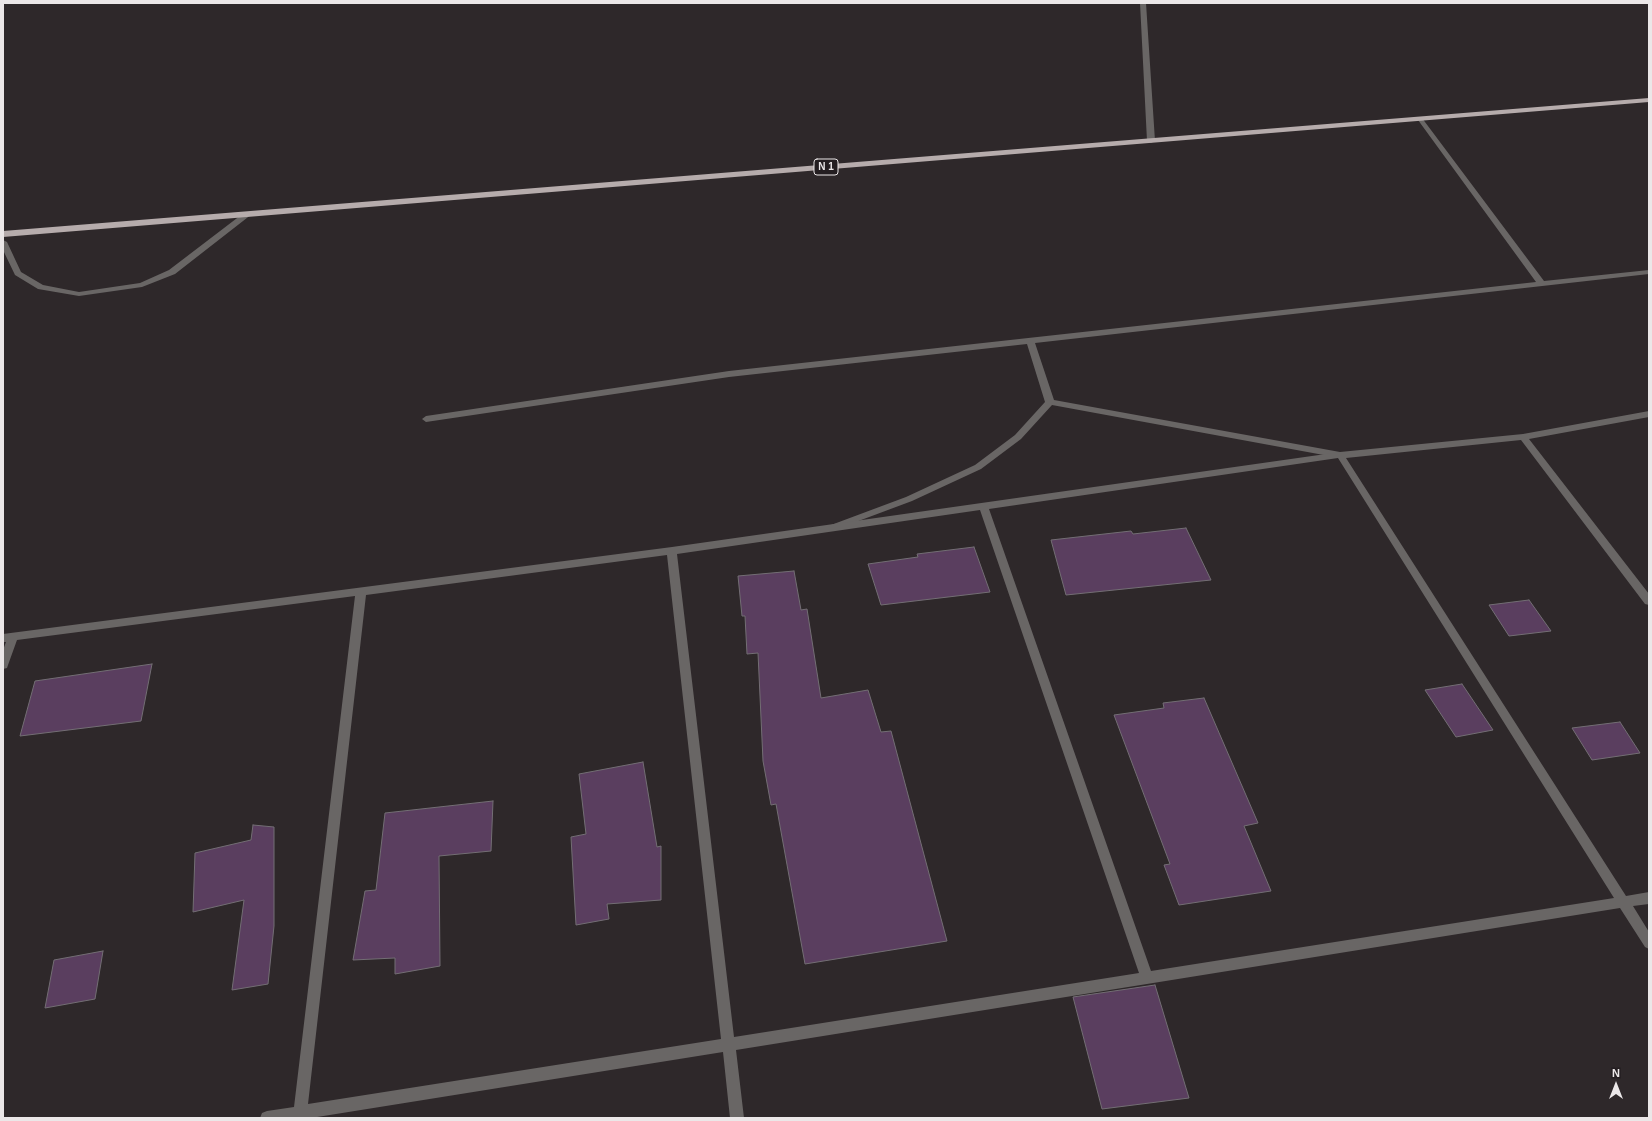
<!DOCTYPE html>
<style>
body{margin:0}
#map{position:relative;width:1652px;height:1121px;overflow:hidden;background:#2e282a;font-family:Arial,sans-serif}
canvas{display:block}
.frame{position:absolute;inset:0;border:4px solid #ebe7e8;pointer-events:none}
.north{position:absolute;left:1596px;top:1065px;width:40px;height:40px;-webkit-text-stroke:3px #241e21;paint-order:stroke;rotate:0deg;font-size:11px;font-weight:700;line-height:16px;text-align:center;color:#ebe7e8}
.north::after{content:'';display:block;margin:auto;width:14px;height:18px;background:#ebe7e8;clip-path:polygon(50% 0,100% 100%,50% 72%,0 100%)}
</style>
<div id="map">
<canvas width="1652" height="1121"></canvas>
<div class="frame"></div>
<div class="north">N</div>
</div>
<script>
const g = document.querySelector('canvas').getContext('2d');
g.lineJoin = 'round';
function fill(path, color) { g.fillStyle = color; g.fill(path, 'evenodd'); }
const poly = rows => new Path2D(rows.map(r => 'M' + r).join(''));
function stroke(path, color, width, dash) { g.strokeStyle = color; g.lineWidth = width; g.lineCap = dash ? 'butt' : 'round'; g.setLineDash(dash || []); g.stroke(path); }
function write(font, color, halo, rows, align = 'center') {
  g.font = font + ' Arial,sans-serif'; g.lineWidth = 4; g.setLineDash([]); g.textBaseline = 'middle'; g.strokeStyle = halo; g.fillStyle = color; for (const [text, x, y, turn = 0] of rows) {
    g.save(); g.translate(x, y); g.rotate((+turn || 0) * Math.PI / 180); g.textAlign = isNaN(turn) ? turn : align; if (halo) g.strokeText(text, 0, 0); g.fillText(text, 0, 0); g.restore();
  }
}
const building = poly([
 [1186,528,1211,580,1066,595,1051,540,1131,531,1133,534,1186,528],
 [974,547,990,592,881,605,868,564,918,557,917,554,974,547],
 [794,571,801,610,807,609,821,698,868,690,881,732,891,731,947,941,805,964,776,804,771,805,763,761,758,653,747,654,745,616,742,616,738,576,794,571],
 [1529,600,1551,631,1509,636,1489,605,1529,600],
 [152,664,141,721,20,736,35,681,152,664],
 [1462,684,1493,730,1456,737,1425,690,1462,684],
 [1204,698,1258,823,1244,826,1271,891,1179,905,1164,865,1170,864,1114,715,1164,708,1163,703,1204,698],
 [1620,722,1640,753,1592,760,1572,728,1620,722],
 [643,762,657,847,661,846,661,900,607,904,609,919,576,925,571,837,586,834,579,774,643,762],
 [493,801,491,851,439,856,440,966,395,974,395,958,353,960,365,891,376,890,385,813,493,801],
 [253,825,274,827,274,926,268,984,232,990,244,900,193,912,195,853,251,840,253,825],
 [103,951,95,999,45,1008,54,960,103,951],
 [1155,985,1189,1098,1102,1109,1073,997,1155,985]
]);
fill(building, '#5a3e5f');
stroke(building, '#736e74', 1);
fill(poly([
 [1140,3,1146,3,1155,141,1151,143,1147,141,1140,3],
 [1420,117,1422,118,1544,281,1649,270,1649,274,1035,343,1054,400,1340,452,1345,455,1343,457,1340,458,1052,405,1021,439,981,469,912,501,837,529,831,529,829,527,831,525,906,497,975,465,1015,435,1045,402,1027,344,729,377,426,422,422,419,426,416,729,371,1536,282,1418,120,1417,119,1420,117],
 [245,212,251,212,252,214,175,274,142,287,79,296,38,289,15,275,3,250,3,240,7,242,21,272,43,285,79,292,140,283,169,270,245,212]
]), '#696665');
fill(poly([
 [1649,411,1649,417,1529,439,1649,594,1649,605,1645,604,1521,440,1346,458,1626,896,1649,892,1649,904,1633,906,1649,932,1649,949,1645,947,1620,908,736,1050,744,1118,730,1118,723,1052,311,1118,260,1118,262,1113,267,1111,294,1107,355,596,17,640,8,665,7,668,3,669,3,650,6,642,3,642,3,634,672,547,1340,452,1523,434,1649,411],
 [1338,458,1614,898,1151,971,989,509,1338,458],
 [980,510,1139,973,734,1037,677,554,980,510],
 [667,555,721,1039,308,1104,366,595,667,555]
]), '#696665');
fill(poly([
 [1649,98,1649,102,3,237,3,231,1649,98]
]), '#b6acac');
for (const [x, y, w] of [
 [826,167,24]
]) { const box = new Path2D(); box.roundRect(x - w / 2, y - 8, w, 16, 3); g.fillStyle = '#241e21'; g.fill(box); stroke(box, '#ebe7e8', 1); }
write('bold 10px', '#ebe7e8', null, [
 ["N 1",826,167]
]);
</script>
